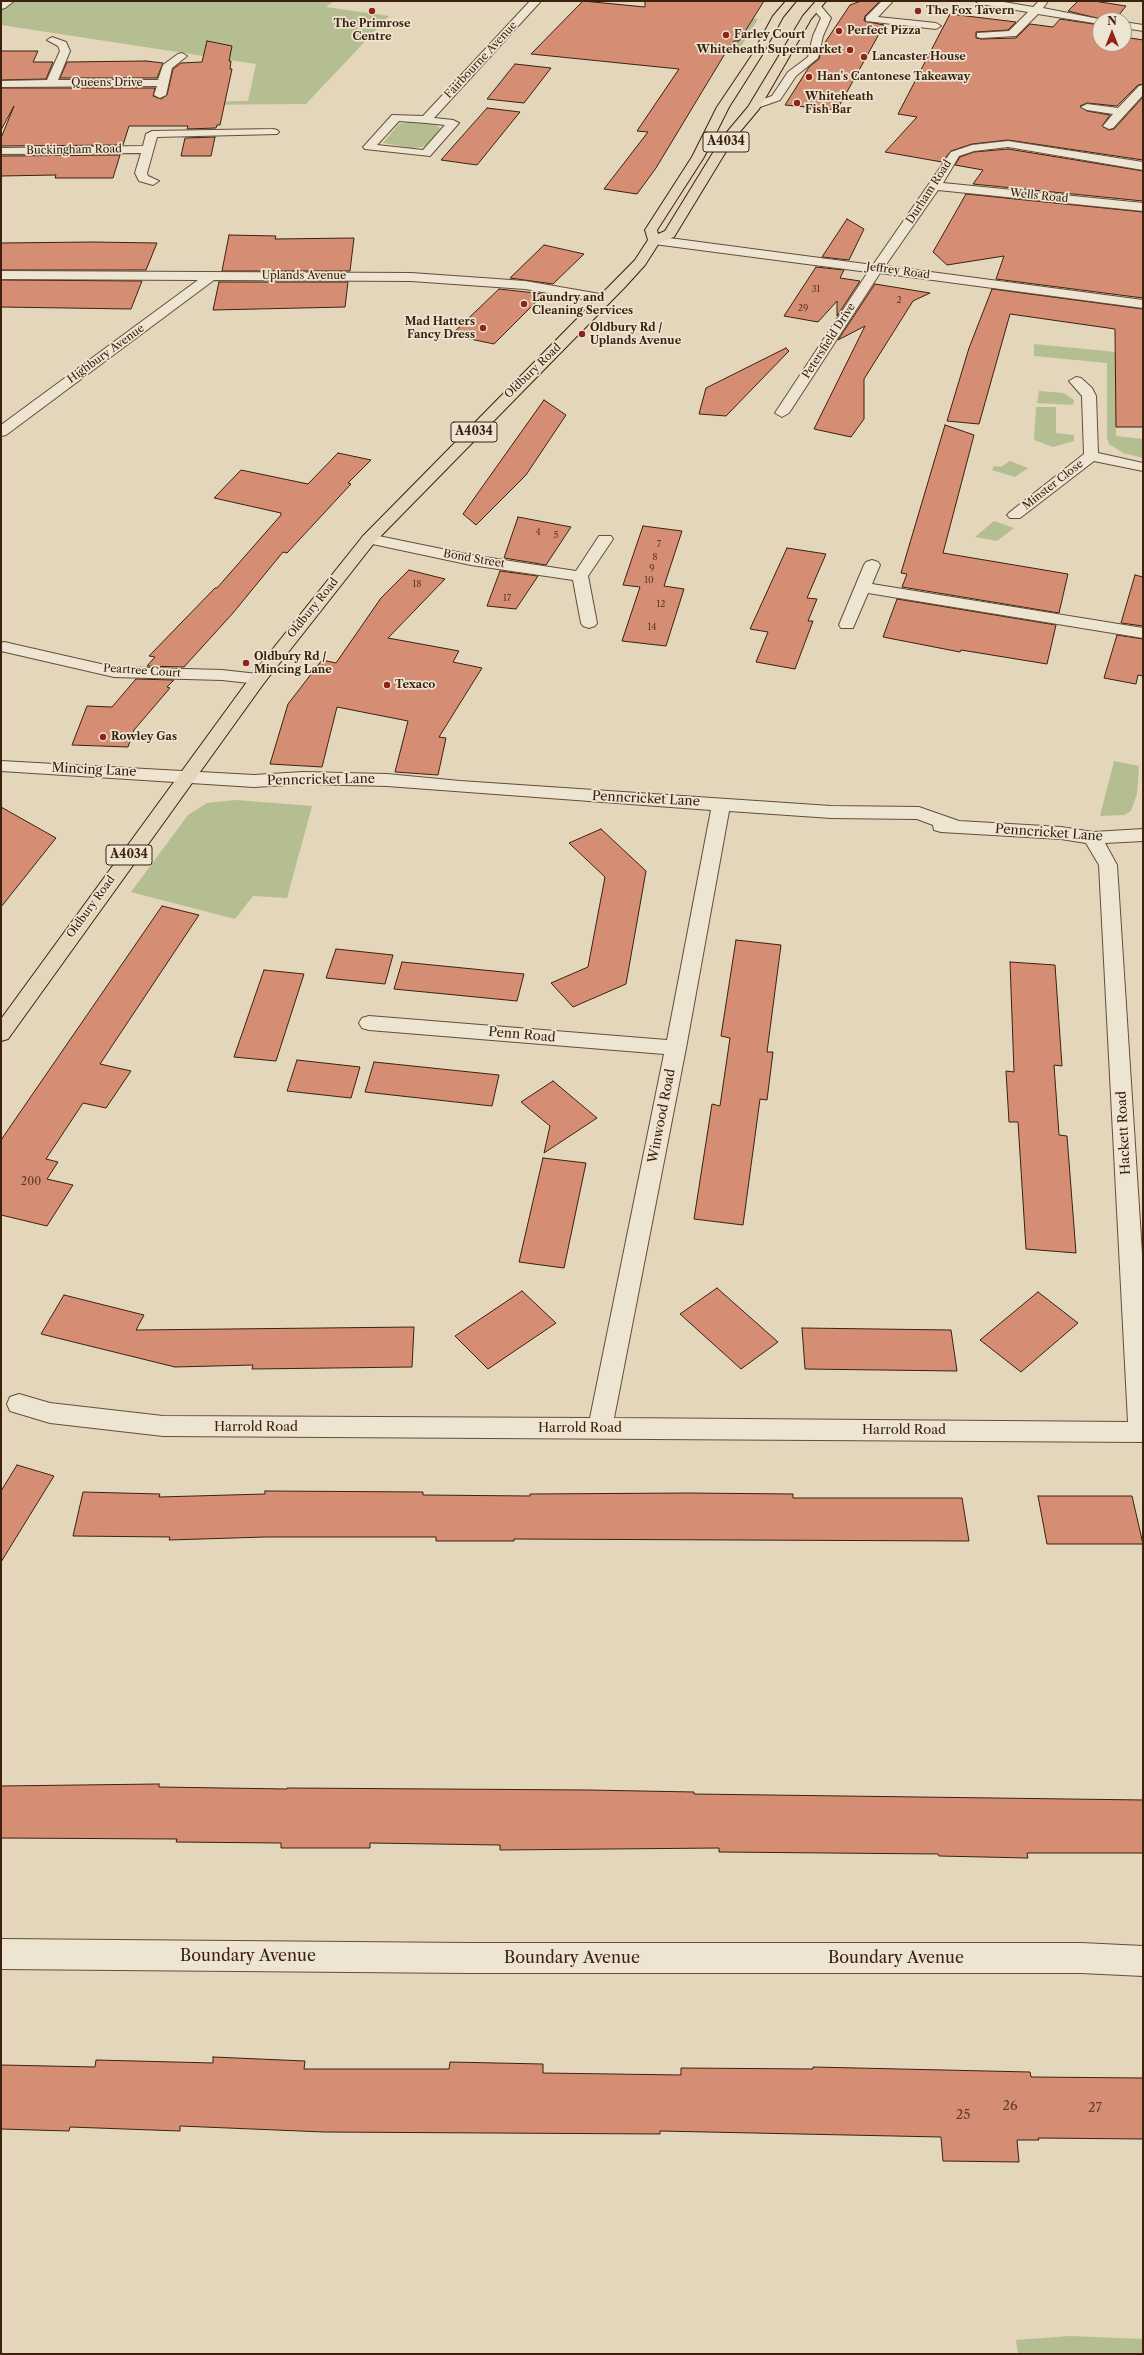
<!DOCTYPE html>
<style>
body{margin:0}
#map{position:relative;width:1144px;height:2355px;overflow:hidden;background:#e3d6ba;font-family:"Libre Caslon Text",serif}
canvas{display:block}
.frame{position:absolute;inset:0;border:2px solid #3b210e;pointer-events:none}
.north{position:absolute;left:1092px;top:12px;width:40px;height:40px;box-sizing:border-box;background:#ede4d2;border:1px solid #a69684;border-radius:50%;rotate:0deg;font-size:11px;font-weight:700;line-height:16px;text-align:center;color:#3b210e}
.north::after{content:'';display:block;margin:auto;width:14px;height:18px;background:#8f2418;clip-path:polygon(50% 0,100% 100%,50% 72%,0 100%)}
</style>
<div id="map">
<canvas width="1144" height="2355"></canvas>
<div class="frame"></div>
<div class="north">N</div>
</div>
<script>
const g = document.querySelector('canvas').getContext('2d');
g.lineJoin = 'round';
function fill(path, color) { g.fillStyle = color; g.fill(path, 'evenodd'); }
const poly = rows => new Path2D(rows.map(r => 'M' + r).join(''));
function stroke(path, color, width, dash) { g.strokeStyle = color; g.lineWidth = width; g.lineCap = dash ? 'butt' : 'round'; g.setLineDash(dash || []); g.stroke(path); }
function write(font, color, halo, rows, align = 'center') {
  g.font = font + ' "Libre Caslon Text",serif'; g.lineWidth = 3.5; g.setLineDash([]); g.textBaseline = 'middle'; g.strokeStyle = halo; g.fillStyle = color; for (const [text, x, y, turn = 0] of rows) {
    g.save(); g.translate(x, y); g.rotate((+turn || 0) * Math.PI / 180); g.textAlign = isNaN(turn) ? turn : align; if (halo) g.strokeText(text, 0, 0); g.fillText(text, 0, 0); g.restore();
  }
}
fill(poly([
 [15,1,334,1,326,7,389,16,306,104,174,105,172,102,248,101,256,64,1,25,1,10],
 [663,10,758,19,737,53,728,51,734,41,739,41,751,21],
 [414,121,431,123,440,128,432,143,422,147,411,148,383,143,399,124],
 [1034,344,1116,352,1116,436,1143,439,1143,458,1123,453,1109,444,1107,438,1107,363,1034,356],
 [1039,391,1064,393,1074,400,1073,405,1037,403],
 [1036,407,1056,407,1056,433,1074,435,1074,441,1053,447,1034,440],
 [1010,461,1028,468,1015,477,992,470,994,466,1001,467],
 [994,521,1014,528,997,541,975,537],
 [1114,761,1139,766,1137,794,1131,811,1124,815,1100,816],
 [236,800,312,806,287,898,253,896,235,919,131,892,188,815,207,803],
 [1070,2336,1143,2339,1143,2354,1018,2354,1016,2340]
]), '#b4be90');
const building = poly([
 [583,1,645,7,645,1,764,1,739,41,734,41,729,47,656,168,637,194,604,189,648,132,637,131,679,69,531,54,583,1],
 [861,1,880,1,865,16,864,21,884,25,837,110,785,105,809,67,819,59,822,47,850,5,861,1],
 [1078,1,1094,1,1126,6,1115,20,1105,20,1068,11,1078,1],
 [950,14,1016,22,1008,30,976,32,976,38,981,39,1016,38,1030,24,1053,27,1060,19,1100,25,1100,44,1124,44,1124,37,1143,40,1143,84,1138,85,1117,106,1087,103,1080,106,1087,111,1110,115,1102,126,1109,130,1114,129,1143,97,1143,160,1008,140,972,144,951,151,942,162,885,152,917,117,898,114,950,14],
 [207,41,232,46,229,61,231,61,230,69,232,69,220,125,217,125,216,128,187,129,188,126,129,126,123,145,1,146,1,138,14,106,1,130,1,88,155,88,153,96,161,99,167,95,173,69,181,63,202,62,207,41],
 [1,51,38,51,33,62,53,62,46,79,1,80,1,51],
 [146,61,163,63,157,78,60,78,67,62,146,61],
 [515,64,551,68,524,103,487,99,515,64],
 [487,108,520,112,477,165,441,160,487,108],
 [215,137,211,156,181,156,185,138,215,137],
 [1008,149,1143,171,1143,201,973,184,983,170,955,165,960,157,974,152,1008,149],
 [120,155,113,178,55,178,56,175,1,176,1,156,120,155],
 [966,194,1143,212,1143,298,996,279,1004,256,947,265,933,252,966,194],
 [847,219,864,229,849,260,822,257,847,219],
 [229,235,276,236,275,239,354,238,350,271,222,271,229,235],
 [1,243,93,242,157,243,146,270,1,270,1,243],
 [544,245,584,254,553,284,510,278,544,245],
 [816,267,844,270,840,278,860,281,837,316,837,301,818,322,784,316,816,267],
 [1,280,142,281,131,309,1,307,1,280],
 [219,282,348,282,345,307,213,310,219,282],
 [875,284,930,293,913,301,864,379,864,419,851,437,814,429,865,326,838,340,875,284],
 [499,289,544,294,494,344,451,335,499,289],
 [992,289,1143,309,1143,427,1116,427,1115,329,1010,314,979,424,947,421,969,348,992,289],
 [786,348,789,351,726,416,699,414,706,388,786,348],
 [544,400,566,415,526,475,476,525,463,514,544,400],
 [945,425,974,435,943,553,1068,574,1059,613,902,587,907,574,901,573,945,425],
 [338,453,371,460,348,483,351,484,287,553,283,552,233,613,184,667,147,666,155,657,149,656,215,588,217,588,281,515,281,513,214,498,241,470,308,484,338,453],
 [518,517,571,527,546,565,504,558,518,517],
 [643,526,682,531,664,586,684,589,666,646,622,641,640,587,623,585,643,526],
 [787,548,826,554,807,598,817,599,808,621,813,621,795,669,756,662,768,632,750,629,787,548],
 [409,570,445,579,388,638,459,651,453,662,482,668,439,737,446,738,438,775,395,772,408,721,337,707,322,767,270,764,288,704,322,660,336,663,381,598,409,570],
 [500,571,538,576,516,609,487,606,500,571],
 [1135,575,1143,577,1143,626,1121,623,1135,575],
 [897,599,1056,625,1047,664,961,650,960,652,883,637,897,599],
 [1117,635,1143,639,1143,676,1138,675,1136,684,1104,678,1117,635],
 [136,679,174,680,167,687,170,688,134,730,128,747,72,745,87,706,112,707,136,679],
 [1,807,56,838,1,907,1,807],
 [601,829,646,871,626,984,573,1007,551,983,588,967,605,877,569,843,601,829],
 [162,906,199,915,100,1064,131,1071,106,1108,83,1103,46,1159,58,1162,47,1179,73,1185,47,1226,1,1215,1,1140,162,906],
 [736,940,781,945,767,1052,773,1052,767,1100,760,1099,743,1225,694,1219,712,1104,720,1106,730,1038,721,1036,736,940],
 [336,949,393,955,385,984,326,978,336,949],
 [402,962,524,974,517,1001,394,989,402,962],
 [1010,962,1055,965,1062,1066,1054,1065,1059,1135,1067,1136,1076,1253,1026,1249,1018,1122,1009,1122,1006,1071,1014,1072,1010,962],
 [264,970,304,974,276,1061,234,1057,264,970],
 [297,1060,360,1067,351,1098,287,1091,297,1060],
 [374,1062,499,1075,492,1106,365,1092,374,1062],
 [553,1081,597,1118,544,1153,550,1126,521,1102,553,1081],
 [543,1158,586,1163,564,1268,519,1262,543,1158],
 [717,1288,778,1342,741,1369,680,1314,717,1288],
 [522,1291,556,1323,488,1369,455,1336,522,1291],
 [1038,1292,1078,1323,1021,1372,980,1340,1038,1292],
 [64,1295,144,1315,136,1330,414,1327,412,1367,252,1369,253,1365,175,1367,41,1334,64,1295],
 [802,1328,951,1330,957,1371,805,1369,802,1328],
 [17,1465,54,1476,1,1562,1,1491,17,1465],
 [265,1491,423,1492,423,1495,530,1496,530,1494,688,1493,793,1494,793,1498,962,1498,969,1541,514,1539,514,1541,436,1541,436,1537,265,1537,169,1540,170,1537,73,1536,83,1492,160,1494,159,1497,265,1494,265,1491],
 [1038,1496,1132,1496,1143,1544,1047,1544,1038,1496],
 [159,1784,159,1787,287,1789,287,1788,588,1790,694,1792,694,1794,1143,1800,1143,1853,1027,1853,1028,1858,939,1856,938,1854,719,1852,719,1848,500,1850,500,1845,370,1843,370,1848,281,1848,281,1843,176,1842,177,1839,1,1838,1,1786,159,1784],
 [213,2057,305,2061,304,2069,449,2069,450,2062,543,2064,543,2073,681,2075,681,2068,813,2069,813,2067,1030,2072,1031,2077,1143,2078,1143,2139,1038,2138,1039,2140,1017,2140,1019,2162,943,2161,941,2137,660,2131,660,2134,324,2132,180,2126,180,2131,70,2127,69,2131,1,2129,1,2065,95,2067,96,2060,213,2063,213,2057]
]);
fill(building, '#d58e73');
stroke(building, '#3b210e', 1);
const minor = poly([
 [14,1,5,8,1,9,2,1,14,1],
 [530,1,541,1,434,118,453,120,459,123,430,156,365,149,363,147,365,145,392,115,423,116,530,1],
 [399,121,426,123,445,125,423,150,377,145,399,121],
 [882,1,893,1,878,17,936,23,941,26,936,29,866,21,866,17,882,1],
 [975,1,998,1,1033,7,1039,1,1048,1,1043,8,1104,20,1100,20,1100,24,1038,14,1016,36,981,38,977,37,977,33,1009,31,1028,12,980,4,975,1],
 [816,4,820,5,831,18,823,36,818,58,796,76,780,100,760,107,752,107,752,103,772,96,788,72,808,57,813,36,821,18,811,7,816,4],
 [1124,22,1143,25,1143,31,1124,28,1124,22],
 [52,37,66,42,70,51,58,80,158,80,163,65,178,54,182,53,187,56,172,68,166,95,160,98,154,95,157,86,1,87,1,81,47,80,60,51,58,46,47,40,52,37],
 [1143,85,1143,95,1113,128,1109,129,1103,126,1113,114,1087,110,1081,107,1087,104,1118,108,1139,86,1143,85],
 [273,129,277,130,279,132,277,134,157,137,147,173,148,176,159,181,153,185,139,181,135,173,141,153,1,154,1,148,143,146,146,134,152,131,273,129],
 [1008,141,1143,162,1143,170,1008,147,974,151,959,156,943,183,1143,203,1143,211,938,190,885,266,1143,300,1143,308,880,273,789,413,782,417,775,413,868,272,654,244,648,240,654,236,873,265,951,152,972,145,1008,141],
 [1,271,411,273,525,281,606,295,613,299,606,303,525,289,411,281,214,280,6,435,1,436,1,425,198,280,1,279,1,271],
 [1076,377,1081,378,1092,388,1096,396,1098,453,1143,463,1143,471,1094,461,1020,518,1010,518,1007,515,1010,512,1084,454,1082,396,1069,381,1076,377],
 [369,534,471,555,576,571,599,536,611,536,613,539,588,576,597,623,595,626,589,628,583,626,581,623,573,580,471,565,363,542,361,539,363,536,369,534],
 [872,560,878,562,880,565,872,584,1143,628,1143,638,868,593,853,628,841,628,839,625,864,565,866,562,872,560],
 [4,642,114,667,222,670,258,674,264,675,266,679,264,683,258,684,222,680,114,677,1,651,1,643,4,642],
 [1,761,254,775,303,772,387,774,460,781,831,806,919,807,959,821,1061,827,1093,832,1143,829,1143,841,1105,843,1117,865,1143,1269,1143,1442,163,1436,50,1423,10,1411,7,1404,10,1397,19,1394,50,1403,163,1416,590,1418,664,1054,369,1030,362,1028,359,1023,362,1018,369,1016,667,1040,711,810,387,786,303,784,254,787,1,771,1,761],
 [729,811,831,818,917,819,933,825,934,830,941,832,1061,839,1086,843,1099,865,1128,1422,614,1418,686,1048,729,811],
 [1,1939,468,1943,1081,1943,1143,1946,1143,1976,1081,1973,468,1973,1,1969,1,1939]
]);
const major = poly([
 [786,1,796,1,783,17,762,55,729,107,704,157,657,230,658,234,665,231,722,138,748,107,803,16,816,1,826,1,811,19,759,109,733,140,674,237,659,243,645,265,625,287,375,542,264,683,8,1039,1,1041,1,1019,252,675,363,536,635,260,648,240,645,230,692,157,717,107,752,55,773,16,786,1]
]);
stroke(minor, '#654e39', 2);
stroke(major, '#3b210e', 2);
fill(minor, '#ede4d2');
fill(major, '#e3d6ba');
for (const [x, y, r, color] of [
 [372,11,4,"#8f2418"],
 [918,11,4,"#8f2418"],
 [839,31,4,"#8f2418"],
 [726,35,4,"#8f2418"],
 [850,50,4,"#8f2418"],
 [864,57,4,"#8f2418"],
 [809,77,4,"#8f2418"],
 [797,103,4,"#8f2418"],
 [524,304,4,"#8f2418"],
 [483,328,4,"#8f2418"],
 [582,334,4,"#8f2418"],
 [246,663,4,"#8f2418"],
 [387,685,4,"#8f2418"],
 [103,737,4,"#8f2418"]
]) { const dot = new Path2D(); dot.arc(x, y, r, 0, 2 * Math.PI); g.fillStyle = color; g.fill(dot); stroke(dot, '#ede4d2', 1.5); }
write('9px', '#623c27', null, [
 ["31",816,289],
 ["2",899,300],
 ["29",803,308],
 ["4",538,532],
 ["5",556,535],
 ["7",659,544],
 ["8",655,557],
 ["9",652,568],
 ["10",649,580],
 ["18",417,584],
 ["17",507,598],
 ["12",661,604],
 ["14",652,627]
]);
write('bold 11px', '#3b210e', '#ede4d2', [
 ["The Fox Tavern",926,11],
 ["The Primrose",372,24,"center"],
 ["Centre",372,37,"center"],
 ["Perfect Pizza",847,31],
 ["Farley Court",734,35],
 ["Whiteheath Supermarket",842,50,"right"],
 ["Lancaster House",872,57],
 ["Han's Cantonese Takeaway",817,77],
 ["Whiteheath",805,97],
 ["Fish Bar",805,110],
 ["Laundry and",532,298],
 ["Cleaning Services",532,311],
 ["Mad Hatters",475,322,"right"],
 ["Fancy Dress",475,335,"right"],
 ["Oldbury Rd /",590,328],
 ["Uplands Avenue",590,341],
 ["Oldbury Rd /",254,657],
 ["Mincing Lane",254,670],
 ["Texaco",395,685],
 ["Rowley Gas",111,737]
], 'left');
write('11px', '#3b210e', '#ede4d2', [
 ["Fairbourne Avenue",481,60,-47],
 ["Queens Drive",107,83],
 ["Buckingham Road",74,150,-1],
 ["Durham Road",929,192,-57],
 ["Wells Road",1039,196,6],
 ["Jeffrey Road",898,271,8],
 ["Uplands Avenue",304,276],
 ["Petersfield Drive",829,341,-57],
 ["Highbury Avenue",106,354,-36],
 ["Oldbury Road",533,371,-44],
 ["Minster Close",1053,485,-38],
 ["Bond Street",474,559,10],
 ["Oldbury Road",313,608,-51],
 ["Peartree Court",142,671,4],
 ["Oldbury Road",91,907,-54]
]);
write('11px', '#623c27', null, [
 ["200",31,1182]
]);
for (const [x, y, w] of [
 [726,142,46],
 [474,432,46],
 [129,855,46]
]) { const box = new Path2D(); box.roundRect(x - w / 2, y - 10, w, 20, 3); g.fillStyle = '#ede4d2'; g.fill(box); stroke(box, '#3b210e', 1); }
write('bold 12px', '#3b210e', null, [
 ["A4034",726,142],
 ["A4034",474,432],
 ["A4034",129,855]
]);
write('13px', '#3b210e', '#ede4d2', [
 ["Mincing Lane",94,770,3],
 ["Penncricket Lane",321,780,-1],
 ["Penncricket Lane",646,799,3],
 ["Penncricket Lane",1049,833,4],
 ["Penn Road",522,1035,5],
 ["Winwood Road",662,1116,-79],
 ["Hackett Road",1124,1133,-93],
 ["Harrold Road",256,1427],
 ["Harrold Road",580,1428],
 ["Harrold Road",904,1430]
]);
write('13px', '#623c27', null, [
 ["26",1010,2106],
 ["27",1095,2108],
 ["25",963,2115]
]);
write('16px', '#3b210e', '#ede4d2', [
 ["Boundary Avenue",248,1956],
 ["Boundary Avenue",572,1958],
 ["Boundary Avenue",896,1958]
]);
</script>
